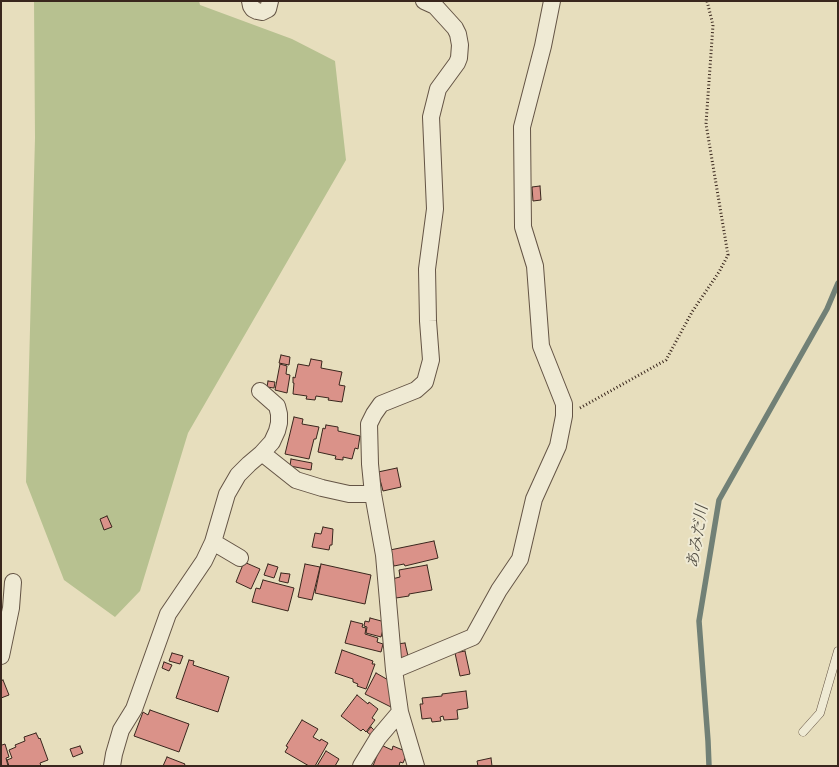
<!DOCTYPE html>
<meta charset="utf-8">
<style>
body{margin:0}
#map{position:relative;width:839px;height:767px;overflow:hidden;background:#e7debd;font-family:"IM FELL English",serif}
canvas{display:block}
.frame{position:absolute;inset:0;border:2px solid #39261d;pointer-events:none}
</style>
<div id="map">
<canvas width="839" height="767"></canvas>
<div class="frame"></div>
</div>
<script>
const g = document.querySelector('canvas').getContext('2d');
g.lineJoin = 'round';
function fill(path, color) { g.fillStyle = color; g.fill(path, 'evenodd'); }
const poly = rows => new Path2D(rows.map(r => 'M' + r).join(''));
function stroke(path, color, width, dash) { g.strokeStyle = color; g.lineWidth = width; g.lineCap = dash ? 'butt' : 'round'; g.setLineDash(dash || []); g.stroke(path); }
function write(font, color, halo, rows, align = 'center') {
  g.font = font + ' "IM FELL English","Noto Serif JP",serif'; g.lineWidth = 4; g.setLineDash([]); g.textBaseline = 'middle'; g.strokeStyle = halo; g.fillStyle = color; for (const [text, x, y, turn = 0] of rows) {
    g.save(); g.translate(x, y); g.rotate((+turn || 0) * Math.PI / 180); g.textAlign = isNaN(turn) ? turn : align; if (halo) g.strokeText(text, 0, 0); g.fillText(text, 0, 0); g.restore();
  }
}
fill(poly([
 [34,1,199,1,200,5,292,39,335,61,346,160,188,433,140,591,115,617,64,580,26,482,35,138]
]), '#b7c190');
stroke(poly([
 [709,766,708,741,699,621,719,500,827,309,838,283]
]), '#718076', 5.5);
const building = poly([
 [540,186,541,200,533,201,532,187,540,186],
 [281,355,290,357,289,365,279,363,281,355],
 [311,359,322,361,321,368,342,372,339,385,345,386,342,402,328,400,329,398,316,396,315,400,306,399,307,396,293,394,294,383,293,383,293,377,295,378,298,364,309,366,311,359],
 [280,364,287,366,286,374,290,375,287,393,275,390,280,364],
 [268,381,275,382,274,388,267,387,268,381],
 [294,417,303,419,302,424,319,427,316,439,314,439,309,459,285,454,294,417],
 [326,425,338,427,338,431,360,436,358,449,355,448,352,459,343,457,343,460,335,459,336,456,318,452,323,428,325,429,326,425],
 [291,459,312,463,311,470,290,466,291,459],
 [397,468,401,487,383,491,378,472,397,468],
 [107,516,112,527,104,530,100,519,107,516],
 [323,527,333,529,332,545,330,545,329,550,312,547,315,533,321,534,323,527],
 [434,541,438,558,405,566,404,564,394,566,390,550,434,541],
 [244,562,260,569,251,589,236,582,244,562],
 [268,564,278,567,274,578,264,575,268,564],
 [305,564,320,567,312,600,298,597,305,564],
 [321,564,371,575,365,604,315,593,321,564],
 [427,565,432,590,409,594,409,596,396,598,392,579,400,577,399,570,427,565],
 [281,573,290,574,288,583,279,581,281,573],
 [263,580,294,588,288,611,252,602,256,588,260,589,263,580],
 [370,618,385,622,381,637,366,633,367,627,364,626,365,621,369,622,370,618],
 [351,621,363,624,362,627,366,628,365,634,378,638,377,642,383,644,381,652,345,643,351,621],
 [405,643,408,656,400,658,397,644,405,643],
 [342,650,373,661,372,664,375,664,366,689,357,686,358,684,353,682,353,679,335,673,342,650],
 [465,651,470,674,460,676,455,653,465,651],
 [172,653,183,656,180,664,169,661,172,653],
 [189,660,194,661,193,665,229,677,218,712,176,698,189,660],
 [164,662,172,665,169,671,162,668,164,662],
 [376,673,390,681,391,707,365,694,376,673],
 [3,680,9,695,1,698,1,681,3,680],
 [466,691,468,708,457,710,458,719,444,720,443,716,440,717,441,721,432,722,431,718,422,719,420,704,423,704,422,698,442,696,442,694,466,691],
 [357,695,368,704,369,702,378,709,372,718,375,720,366,732,363,729,361,731,341,716,357,695],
 [150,710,189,724,179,752,134,736,143,712,148,715,150,710],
 [302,720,318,729,313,737,320,741,321,739,328,743,315,766,309,766,285,752,288,747,286,746,302,720],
 [371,727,376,732,373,737,367,732,371,727],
 [36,733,39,739,40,738,48,760,40,763,41,766,9,766,7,760,12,758,9,750,16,747,15,745,25,741,24,737,36,733],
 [1,744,2,745,5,744,9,757,6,758,8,766,1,766,1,744],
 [381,745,392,750,393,746,405,751,404,755,406,756,403,763,400,762,399,766,373,766,381,745],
 [80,746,83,753,73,757,70,749,80,746],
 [326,751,339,759,335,766,317,766,326,751],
 [167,757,185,764,184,766,163,766,167,757],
 [491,758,492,766,478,766,477,761,491,758]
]);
fill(building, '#da9289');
stroke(building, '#39261d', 1);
const service = poly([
 [803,732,820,713,838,651]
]);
const minor = poly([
 [250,1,251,6,253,9,257,11,262,12,268,9,270,1],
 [260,391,277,406,279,414,279,423,277,431,272,442,262,453],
 [213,542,240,558],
 [1,656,11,608,13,582],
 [394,670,473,637,499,590,520,559,534,499,558,446,564,416,564,404,541,346,535,266,523,227,522,127,543,46,552,1],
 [112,766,114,754,121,730,134,709,168,614,204,561,213,542,227,494,238,475,249,464,262,453,296,480,322,488,349,494,373,494],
 [361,766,378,738,400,712],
 [416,766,400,712,394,670,384,555,373,494,370,464,369,424,374,414,381,404,416,390,425,382,431,360,428,321,427,269,435,209,431,117,438,89,457,63,459,58,460,45,458,34,455,28,435,6,424,1]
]);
stroke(service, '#645445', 9);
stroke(minor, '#645445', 18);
stroke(poly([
 [580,408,666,360,692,312,719,272,728,255,706,124,713,25,707,1]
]), '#39261d', 3, [1, 2.5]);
stroke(service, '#efead4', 8);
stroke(minor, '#efead4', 16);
write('italic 16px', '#504c42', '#efead4', [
 ["あみだ川",699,537,-81]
]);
</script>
